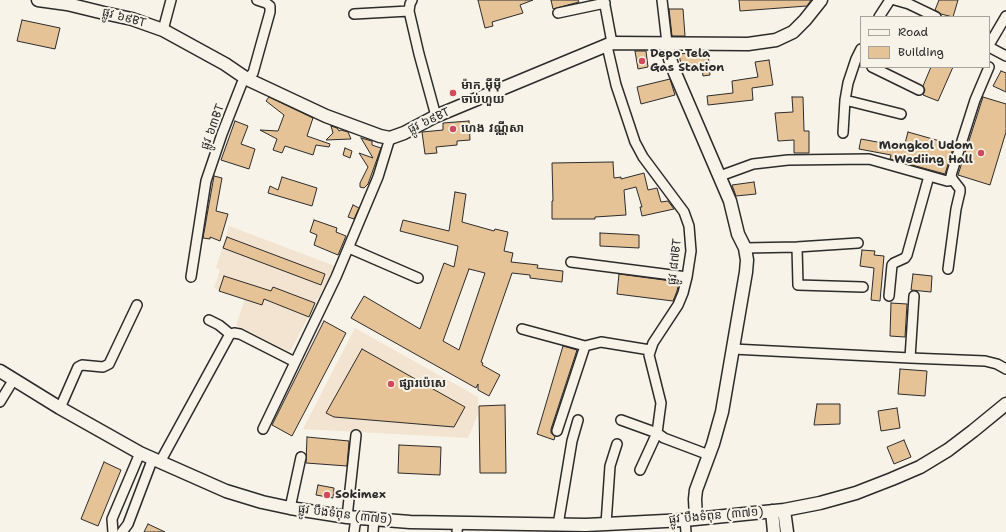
<!DOCTYPE html>
<meta charset="utf-8">
<style>
body{margin:0}
#map{position:relative;width:1006px;height:532px;overflow:hidden;background:#f7f3e8;font-family:"Shantell Sans",sans-serif}
canvas{display:block}
.legend{position:absolute;left:860px;top:16px;width:130px;height:52px;box-sizing:border-box;background:#f7f3e8;border:1px solid #a5a39c;margin:0;padding:5px 7px;list-style:none;font-size:12px;color:#2b2b2b}
.legend li{display:flex;align-items:center;gap:8px;height:20px}
.legend b{width:20px;border:1px solid #a5a39c}
</style>
<div id="map">
<canvas width="1006" height="532"></canvas>
<ul class="legend">
<li><b style="height:5px;background:#f7f3e8"></b>Road</li>
<li><b style="height:11px;background:#e6c297"></b>Building</li>
</ul>
</div>
<script>
const g = document.querySelector('canvas').getContext('2d');
g.lineJoin = 'round';
function fill(path, color) { g.fillStyle = color; g.fill(path, 'evenodd'); }
const poly = rows => new Path2D(rows.map(r => 'M' + r).join(''));
function stroke(path, color, width, dash) { g.strokeStyle = color; g.lineWidth = width; g.lineCap = dash ? 'butt' : 'round'; g.setLineDash(dash || []); g.stroke(path); }
function write(font, color, halo, rows, align = 'center') {
  g.font = font + ' "Shantell Sans","Noto Sans Khmer",sans-serif'; g.lineWidth = 4; g.setLineDash([]); g.textBaseline = 'middle'; g.strokeStyle = halo; g.fillStyle = color; for (const [text, x, y, turn = 0] of rows) {
    g.save(); g.translate(x, y); g.rotate((+turn || 0) * Math.PI / 180); g.textAlign = isNaN(turn) ? turn : align; if (halo) g.strokeText(text, 0, 0); g.fillText(text, 0, 0); g.restore();
  }
}
fill(poly([
 [229,226,335,266,291,350,288,351,236,325,245,299,214,288,220,270,216,268],
 [355,328,478,397,478,414,468,438,303,429]
]), '#f2e4d0');
const building = poly([
 [478,0,533,0,520,5,523,13,492,22,493,26,485,28,478,0],
 [551,0,578,0,579,2,553,9,551,0],
 [739,0,811,0,807,6,740,11,739,0],
 [939,0,958,0,953,17,941,14,935,10,939,0],
 [669,9,683,9,685,36,672,36,669,9],
 [22,20,60,28,55,49,17,41,22,20],
 [635,51,646,51,648,67,638,69,635,51],
 [700,52,708,52,710,75,703,76,702,68,682,70,679,54,700,52],
 [769,60,773,85,752,88,753,100,708,105,707,96,733,93,732,81,758,77,755,62,769,60],
 [931,67,953,67,938,101,923,95,925,90,923,86,931,67],
 [1001,71,1006,73,1006,92,993,86,1001,71],
 [670,79,675,95,641,104,637,87,670,79],
 [269,97,313,118,307,136,330,144,329,147,316,145,313,155,285,146,282,153,273,150,277,139,260,130,278,131,284,115,266,101,269,97],
 [792,97,803,97,804,131,809,131,809,153,794,153,794,140,778,141,775,113,793,112,792,97],
 [983,97,1006,104,1006,132,990,185,958,175,983,97],
 [235,121,248,126,241,144,255,149,249,169,221,160,235,121],
 [469,121,470,140,457,141,457,145,436,147,437,153,425,154,422,132,443,130,443,123,469,121],
 [331,126,337,128,339,131,341,130,348,132,351,139,326,140,333,133,331,126],
 [908,132,954,145,945,174,890,159,891,155,859,149,861,139,904,147,908,132],
 [361,138,372,141,372,145,381,148,368,184,364,188,360,187,360,183,368,167,359,153,373,158,361,138],
 [345,148,352,151,350,158,343,155,345,148],
 [613,162,614,178,621,177,621,179,644,173,648,190,657,188,661,202,668,201,674,209,642,216,640,207,642,207,636,187,624,190,626,215,595,217,595,219,552,219,552,201,553,201,552,163,613,162],
 [214,176,222,178,216,211,228,214,220,241,210,237,210,239,203,238,214,176],
 [282,177,317,188,312,206,268,193,270,186,278,190,282,177],
 [754,182,756,194,736,196,732,185,754,182],
 [455,192,466,194,462,222,494,231,495,229,508,232,504,251,513,253,511,262,538,265,537,268,563,271,562,282,530,278,530,275,512,273,481,362,483,363,482,365,500,375,489,396,478,390,478,384,476,388,351,318,364,296,420,329,444,263,454,267,458,246,400,231,403,220,449,231,455,192],
 [469,269,485,273,459,350,443,341,469,269],
 [353,205,359,208,354,219,348,217,353,205],
 [314,220,337,228,336,232,346,236,338,255,314,245,317,235,310,232,314,220],
 [600,233,639,235,639,248,600,246,600,233],
 [227,237,325,274,321,285,223,248,227,237],
 [862,250,875,251,874,255,884,256,880,301,871,300,874,268,860,266,862,250],
 [619,274,679,282,677,291,673,301,617,294,619,274],
 [913,274,932,276,931,292,911,290,913,274],
 [224,276,271,291,273,287,315,303,309,317,264,299,262,305,219,291,224,276],
 [891,303,907,304,905,337,890,336,891,303],
 [324,321,346,333,292,436,272,425,324,321],
 [563,346,577,350,551,429,551,433,555,436,554,440,537,434,563,346],
 [362,349,465,407,454,427,334,417,326,413,362,349],
 [900,369,927,371,925,396,898,394,900,369],
 [817,404,840,404,840,424,814,425,817,404],
 [505,405,506,473,480,473,479,406,505,405],
 [897,408,900,428,881,431,878,411,897,408],
 [307,437,349,441,347,466,306,463,307,437],
 [904,440,911,457,894,464,887,447,904,440],
 [399,445,441,447,440,475,398,473,399,445],
 [104,462,121,470,98,526,81,519,104,462],
 [318,485,334,488,333,498,316,495,318,485],
 [148,524,165,532,144,532,148,524]
]);
fill(building, '#e6c297');
stroke(building, '#2b2b2b', 1);
const street = poly([
 [412,0,410,4,409,11,419,54,436,116],
 [604,0,612,43],
 [662,0,667,43],
 [895,0,909,4,936,17],
 [558,13,605,3],
 [354,14,409,11],
 [879,17,890,0],
 [163,30,171,0],
 [989,45,1006,16],
 [607,46,616,85,635,142,643,157,684,212,689,226,691,251,687,277,683,293,678,305,653,343,649,355,661,403,657,433,664,438,709,455],
 [989,47,1006,56],
 [872,67,919,90],
 [845,100,901,114],
 [843,133,845,100,848,83,856,59,861,49],
 [720,176,753,164,788,160,869,159,947,181,953,180],
 [797,247,798,285,863,287],
 [349,248,418,278],
 [745,248,797,247,858,243],
 [571,262,687,277],
 [948,269,956,209,960,192,960,189,953,180,951,176,952,172,975,100,989,67],
 [191,277,206,181,222,134,242,83,253,73,270,12,270,6,266,3,257,0],
 [889,296,892,265,894,263,905,258,907,255,929,176],
 [209,320,219,325,230,334],
 [522,329,585,346,601,342,650,350],
 [733,349,910,358,985,361,997,364,1006,369],
 [910,358,914,296],
 [0,402,14,379],
 [60,408,78,367,82,365,103,367,109,364,137,305],
 [621,420,657,433,640,470],
 [263,429,336,277,378,177,390,138],
 [557,431,585,346],
 [160,462,230,334,234,333,240,334,295,362],
 [290,508,301,457],
 [347,517,356,435],
 [685,520,686,532],
 [606,524,610,466,617,444],
 [558,525,572,441,578,420],
 [113,532,112,519,140,453],
 [122,532,128,524,153,458],
 [354,532,356,518],
 [373,532,374,520],
 [457,532,458,523]
]);
const secondary = poly([
 [38,0,67,4,104,13,132,19,163,30,225,64,247,79,326,116,380,136,390,138,404,133,436,116,612,43,748,44,776,40,793,32,805,20,821,0],
 [667,43,670,59,675,73,730,201,738,234,745,248,747,260,746,272,722,412,713,444,696,490,695,499,696,519],
 [0,371,60,408,140,453,226,491,262,502,290,508,347,517,410,522,586,525,685,520,784,510,820,503,856,493,892,479,920,467,948,450,973,431,1006,404],
 [784,510,787,532],
 [772,511,774,532]
]);
stroke(street, '#2b2b2b', 12);
stroke(secondary, '#2b2b2b', 15);
stroke(street, '#f7f3e8', 9);
stroke(secondary, '#f7f3e8', 12);
for (const [x, y, r, color] of [
 [642,61,4,"#d1495b"],
 [453,93,4,"#d1495b"],
 [453,129,4,"#d1495b"],
 [981,153,4,"#d1495b"],
 [391,384,4,"#d1495b"],
 [327,495,4,"#d1495b"]
]) { const dot = new Path2D(); dot.arc(x, y, r, 0, 2 * Math.PI); g.fillStyle = color; g.fill(dot); stroke(dot, '#f7f3e8', 1.5); }
write('12px', '#2b2b2b', '#f7f3e8', [
 ["ផ្លូវ ៦៩BT",124,18,15],
 ["ផ្លូវ ៦៩BT",429,121,-25],
 ["ផ្លូវ ៦៣BT",213,127,-70],
 ["ផ្លូវ ៨៧BT",675,262,-83],
 ["ផ្លូវ បឹងទំពុន (៣៧១)",345,515,7],
 ["ផ្លូវ បឹងទំពុន (៣៧១)",716,516,-5]
]);
write('bold 12px', '#2b2b2b', '#f7f3e8', [
 ["Depo Tela",650,54],
 ["Gas Station",650,68],
 ["ម៉ាក ម៉ីម៉ី",461,86],
 ["ចាប់ហួយ",461,100],
 ["ហេង វណ្ណីសា",461,129],
 ["Mongkol Udom",973,146,"right"],
 ["Wediing Hall",973,160,"right"],
 ["ផ្សារប៉េសេ",399,384],
 ["Sokimex",335,495]
], 'left');
</script>
